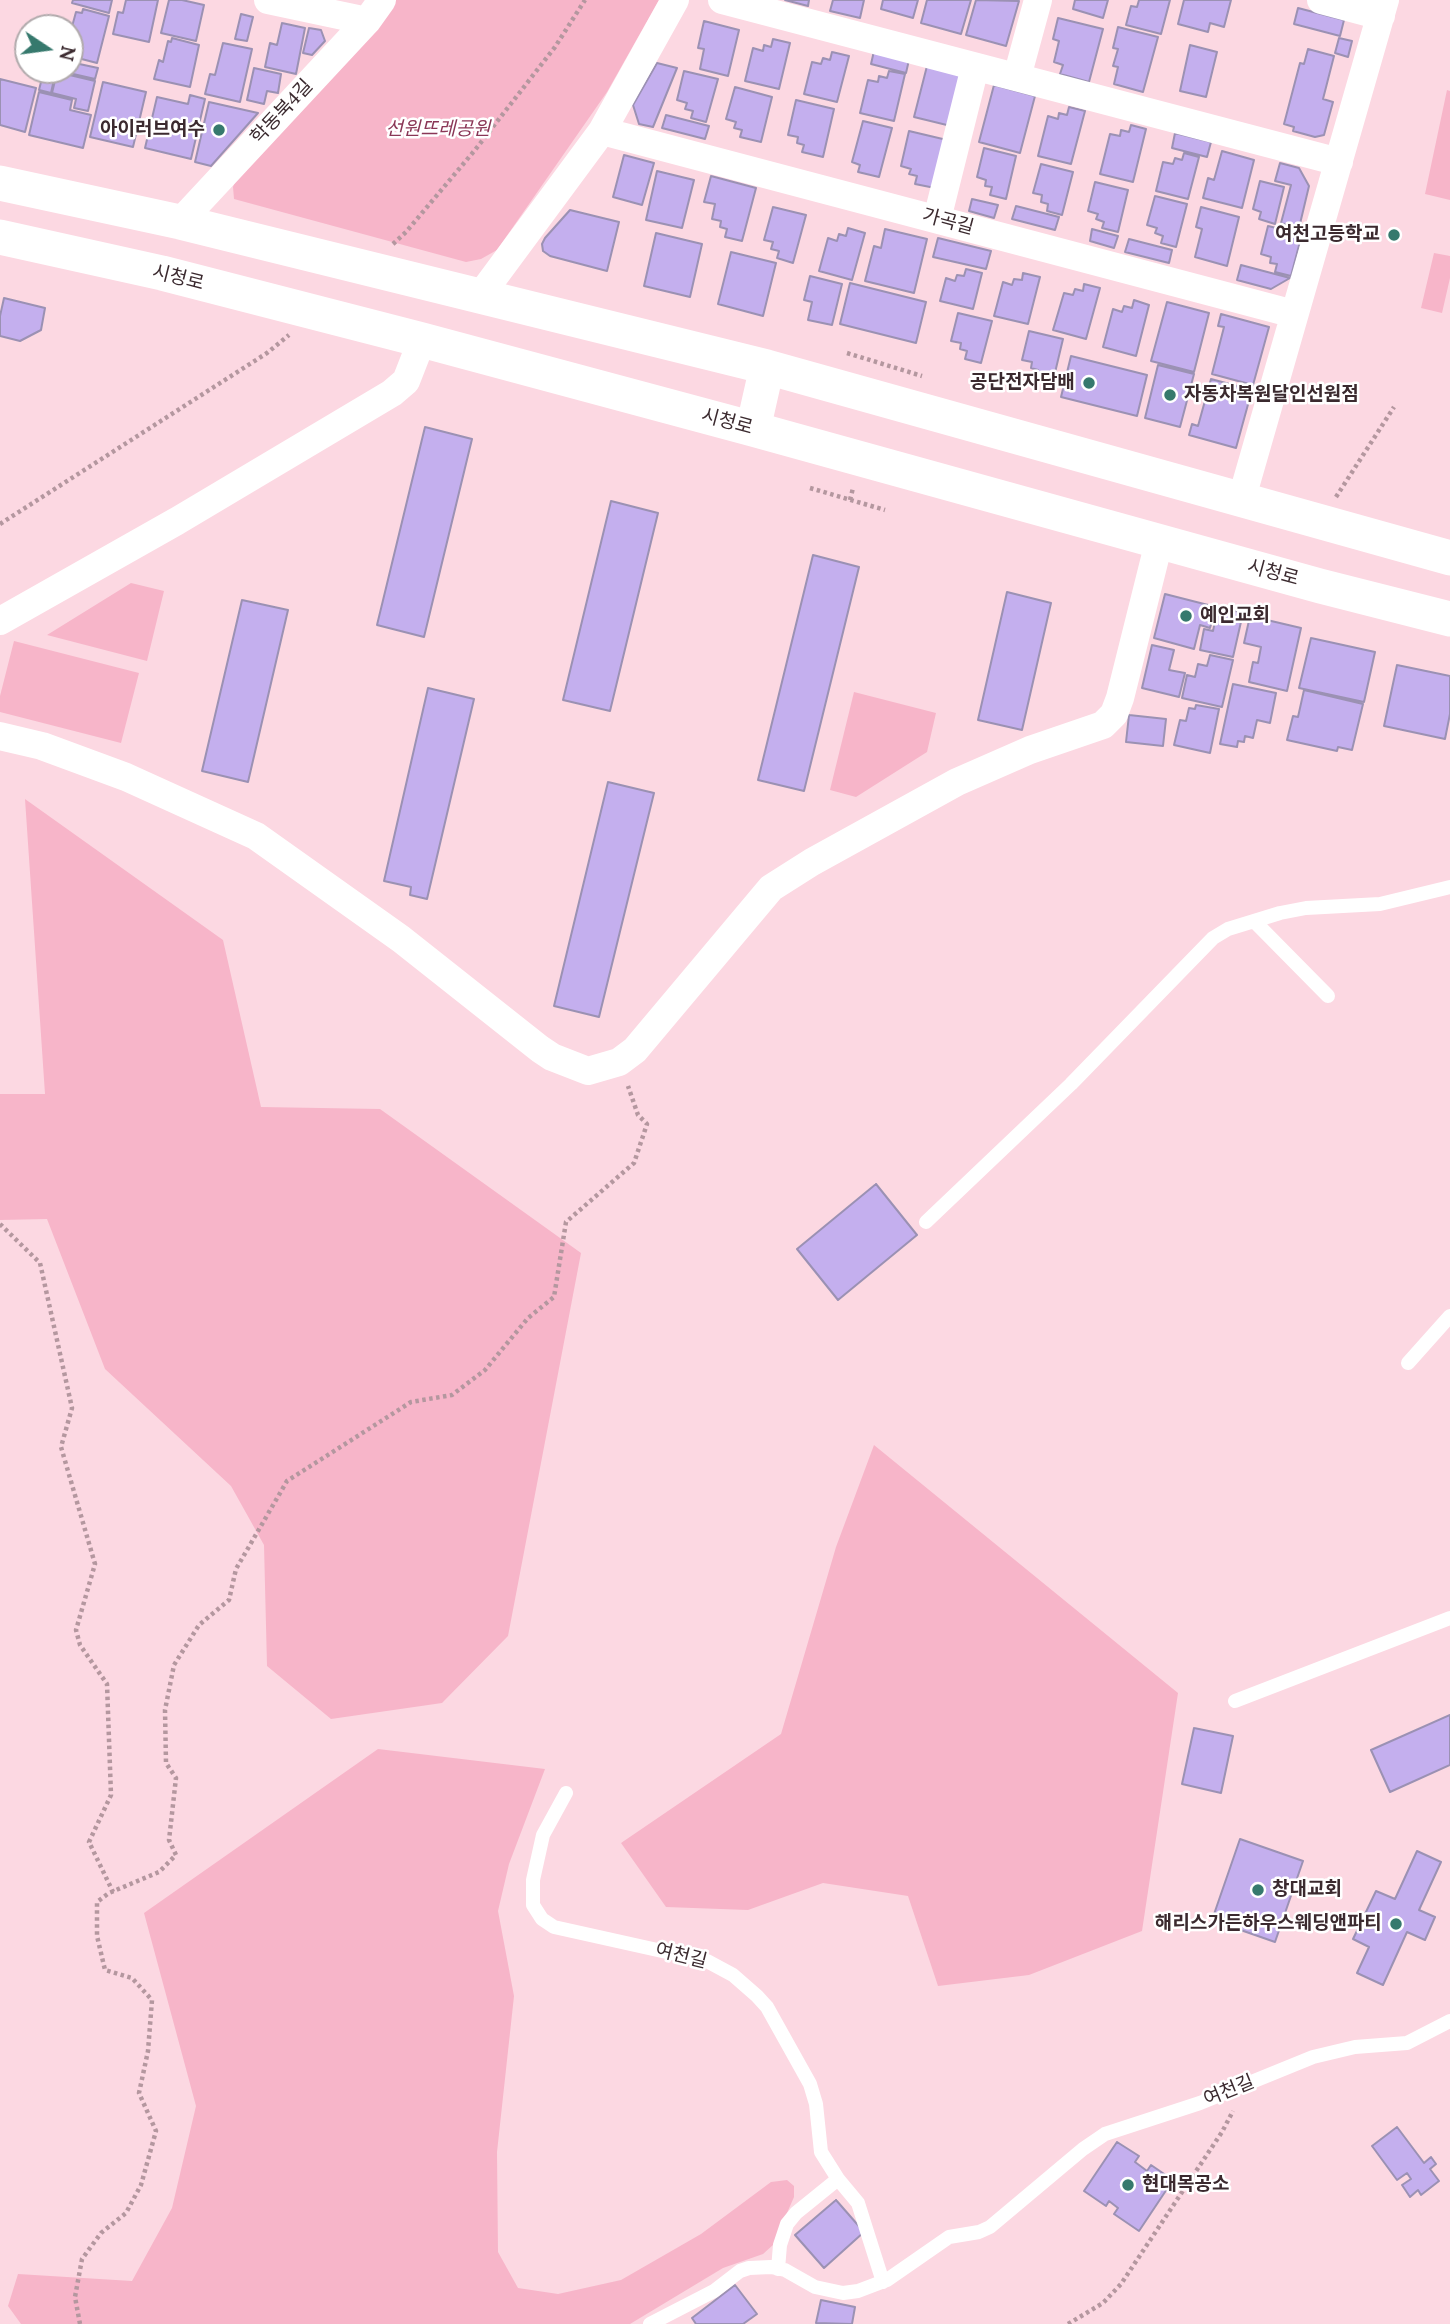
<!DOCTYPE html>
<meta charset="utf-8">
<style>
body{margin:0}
#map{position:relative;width:1450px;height:2324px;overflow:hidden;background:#fcd8e2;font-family:Lora,serif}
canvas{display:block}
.north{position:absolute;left:14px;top:14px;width:70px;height:70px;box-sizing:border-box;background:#fff;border:2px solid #b1aaac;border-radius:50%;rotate:103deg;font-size:19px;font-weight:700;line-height:28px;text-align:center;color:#3b2a2f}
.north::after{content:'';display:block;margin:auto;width:24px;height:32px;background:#36796d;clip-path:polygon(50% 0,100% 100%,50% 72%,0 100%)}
</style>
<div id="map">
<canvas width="1450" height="2324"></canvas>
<div class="north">N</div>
</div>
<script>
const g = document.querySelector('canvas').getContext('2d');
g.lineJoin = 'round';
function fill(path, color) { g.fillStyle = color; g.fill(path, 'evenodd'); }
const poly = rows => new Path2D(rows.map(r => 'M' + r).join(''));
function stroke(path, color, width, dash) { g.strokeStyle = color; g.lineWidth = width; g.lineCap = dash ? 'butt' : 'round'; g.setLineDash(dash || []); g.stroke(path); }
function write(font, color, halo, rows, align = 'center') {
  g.font = font + ' Lora,"Noto Sans KR",serif'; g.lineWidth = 5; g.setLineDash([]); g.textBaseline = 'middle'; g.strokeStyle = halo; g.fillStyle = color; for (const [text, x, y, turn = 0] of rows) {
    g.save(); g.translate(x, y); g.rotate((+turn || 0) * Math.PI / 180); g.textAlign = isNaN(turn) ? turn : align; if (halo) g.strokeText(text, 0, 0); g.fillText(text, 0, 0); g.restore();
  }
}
fill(poly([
 [393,0,659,0,607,92,497,250,481,259,466,262,234,199,233,187,237,174],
 [1447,90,1450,91,1450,200,1425,194],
 [1434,253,1450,256,1450,278,1442,313,1421,308],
 [131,583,164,591,147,661,47,635],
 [14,641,139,673,121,743,0,712,0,696],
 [854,692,936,713,927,752,856,797,830,790],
 [25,799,223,940,261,1107,380,1109,581,1253,508,1636,442,1703,331,1719,267,1666,264,1545,231,1486,105,1369,47,1219,0,1220,0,1094,45,1094],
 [874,1445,1178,1693,1142,1931,1029,1975,938,1986,908,1896,823,1883,748,1910,666,1907,621,1843,781,1734,836,1547],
 [378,1749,545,1769,509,1864,498,1911,514,1996,497,2152,498,2252,518,2288,558,2294,621,2280,701,2234,771,2182,787,2180,794,2186,794,2197,773,2245,763,2254,723,2268,630,2324,21,2324,8,2306,18,2274,132,2281,172,2208,196,2106,144,1913]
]), '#f7b5c9');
const building = poly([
 [73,0,112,0,109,13,72,3,73,0],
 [126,0,158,0,149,42,113,34,118,12,123,13,126,0],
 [169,0,182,0,204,5,196,41,161,33,169,0],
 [785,0,809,0,808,6,785,0],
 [833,0,864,0,860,18,830,11,833,0],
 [883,0,918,0,913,18,881,9,883,0],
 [927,0,971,0,961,34,921,23,927,0],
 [976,0,1019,1,1006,46,966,35,976,0],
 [1075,0,1108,0,1103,18,1073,9,1075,0],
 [1139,0,1170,0,1161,34,1126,25,1131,6,1137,7,1139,0],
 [1184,0,1231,0,1224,27,1210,23,1208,32,1178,24,1184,0],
 [1298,8,1344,20,1340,36,1294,24,1298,8],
 [83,9,109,16,97,63,70,56,70,34,76,12,82,13,83,9],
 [241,14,253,17,247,41,235,39,241,14],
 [1058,18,1103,29,1089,82,1060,74,1063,65,1054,62,1059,41,1053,39,1058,18],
 [704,21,739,30,728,76,700,69,704,49,698,48,704,21],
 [282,23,305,28,296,74,265,67,270,43,277,45,282,23],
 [1118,27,1158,37,1143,92,1114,84,1118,67,1113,66,1118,49,1113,48,1118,27],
 [309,28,321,30,325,41,312,55,303,53,309,28],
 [172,38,199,45,190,87,154,79,159,60,163,62,168,41,171,42,172,38],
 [1339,38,1352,41,1348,57,1335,53,1339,38],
 [773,39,790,43,779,89,745,81,753,48,763,51,764,45,771,47,773,39],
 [223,43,252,49,240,102,205,94,210,74,215,75,223,43],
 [1190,45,1217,52,1206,97,1180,91,1190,45],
 [1308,49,1334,56,1323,99,1333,102,1324,135,1315,137,1293,131,1294,127,1284,124,1300,63,1304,64,1308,49],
 [874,51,909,60,906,73,871,64,874,51],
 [832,52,849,56,837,102,804,94,812,62,821,64,823,58,830,60,832,52],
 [70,62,98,68,95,79,60,71,70,70,70,62],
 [657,63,677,68,653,127,639,124,633,105,657,63],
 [927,66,968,76,955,127,914,117,927,66],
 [254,68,281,74,278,93,267,91,264,104,247,100,254,68],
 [44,70,56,70,51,93,39,90,44,70],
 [684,71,718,79,706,122,691,118,693,111,685,109,687,103,677,100,684,71],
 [889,71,905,74,894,121,860,113,868,80,878,82,879,76,887,78,889,71],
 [57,72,95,81,88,111,74,108,76,99,52,93,57,72],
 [0,79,36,88,25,132,0,125,0,79],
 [103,82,146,92,133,147,90,137,103,82],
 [994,85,1035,96,1020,153,979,142,994,85],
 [735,87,772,97,761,142,740,137,742,130,734,128,736,122,726,119,735,87],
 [39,92,72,100,70,110,91,115,83,148,29,135,39,92],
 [190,95,205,99,191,159,145,148,157,97,188,104,190,95],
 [796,100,834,109,823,157,802,152,804,145,797,143,798,137,788,135,796,100],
 [209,102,258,113,211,166,195,162,209,102],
 [1069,107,1085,111,1071,164,1038,156,1048,116,1058,119,1059,113,1067,115,1069,107],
 [666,115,709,126,705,139,662,128,666,115],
 [863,121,892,128,879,177,858,172,860,165,852,162,863,121],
 [1131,125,1146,129,1133,182,1100,174,1110,134,1120,136,1121,130,1129,132,1131,125],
 [909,131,947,140,935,188,915,184,917,176,909,174,911,169,901,166,909,131],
 [1175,133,1211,142,1207,157,1172,148,1175,133],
 [984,148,1016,156,1006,199,990,195,992,187,985,186,986,180,977,177,984,148],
 [1222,151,1254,160,1242,208,1203,198,1208,178,1214,180,1222,151],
 [1184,153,1199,157,1188,199,1156,191,1163,162,1173,164,1175,158,1182,160,1184,153],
 [624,155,654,163,642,205,613,197,624,155],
 [1280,163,1299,168,1309,186,1299,228,1281,223,1291,185,1275,181,1280,163],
 [1041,164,1073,172,1062,215,1047,211,1048,204,1041,202,1042,195,1033,193,1041,164],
 [657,171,694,180,682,228,646,220,657,171],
 [711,176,756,188,742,241,725,237,727,229,720,227,721,221,712,219,715,204,704,202,711,176],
 [1260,181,1284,187,1275,224,1259,219,1261,212,1253,209,1260,181],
 [1095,182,1128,190,1118,232,1102,228,1104,222,1096,219,1098,214,1088,211,1095,182],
 [1155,196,1187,204,1176,247,1161,243,1163,236,1155,233,1157,228,1147,225,1155,196],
 [972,199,998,205,994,218,969,211,972,199],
 [1016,206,1059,217,1055,230,1012,219,1016,206],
 [773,207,806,215,793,263,777,258,779,251,771,249,773,242,764,240,773,207],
 [1201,207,1239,217,1227,266,1195,257,1202,229,1196,227,1201,207],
 [570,210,619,222,607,271,550,256,543,251,542,244,545,238,570,210],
 [1268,226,1302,234,1291,276,1275,272,1277,264,1270,263,1271,257,1261,254,1268,226],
 [848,228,865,233,852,280,819,271,828,238,837,241,839,234,846,236,848,228],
 [885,229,927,239,914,293,865,281,874,246,881,248,885,229],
 [1092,229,1118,236,1114,248,1090,241,1092,229],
 [656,233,702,244,690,297,644,286,656,233],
 [938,238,991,251,986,269,933,257,938,238],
 [1129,239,1172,250,1169,263,1125,252,1129,239],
 [731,252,776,263,763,316,718,304,731,252],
 [1241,265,1290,278,1271,289,1237,280,1241,265],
 [966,269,982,273,973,309,940,301,946,278,955,281,957,275,964,276,966,269],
 [1023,273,1040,277,1028,324,994,316,1003,282,1012,285,1014,279,1022,280,1023,273],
 [810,276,842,284,832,325,808,320,812,302,804,300,810,276],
 [850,283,926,302,916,343,840,324,850,283],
 [1084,284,1100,288,1086,339,1053,330,1064,293,1073,295,1075,289,1083,291,1084,284],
 [4,298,45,308,41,330,20,341,0,336,0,316,4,298],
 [1134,300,1149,305,1136,356,1103,347,1113,309,1122,312,1124,306,1132,308,1134,300],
 [1167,302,1209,313,1194,372,1151,361,1167,302],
 [958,313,992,321,981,363,965,359,967,351,960,349,961,343,951,341,958,313],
 [1221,314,1269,327,1253,385,1212,374,1224,327,1218,326,1221,314],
 [1029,331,1063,339,1053,381,1036,378,1038,370,1031,368,1032,362,1022,360,1029,331],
 [1071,356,1147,375,1137,416,1061,397,1071,356],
 [1158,365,1194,374,1180,427,1145,418,1158,365],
 [1211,379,1252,390,1236,448,1189,435,1192,424,1198,426,1211,379],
 [425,427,472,439,424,637,377,625,425,427],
 [611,501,658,513,610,711,563,700,611,501],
 [813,555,859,567,804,791,758,780,813,555],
 [1007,592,1051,603,1022,730,978,720,1007,592],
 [1165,594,1216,607,1210,628,1200,625,1194,649,1154,638,1165,594],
 [242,600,288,610,248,782,202,771,242,600],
 [1218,607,1243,613,1233,657,1200,650,1204,629,1213,631,1218,607],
 [1250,616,1301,628,1287,691,1249,682,1253,662,1258,663,1261,647,1244,643,1250,616],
 [1311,638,1375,652,1364,702,1299,688,1311,638],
 [1152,645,1174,650,1169,670,1185,673,1179,697,1142,688,1152,645],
 [1210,655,1233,660,1222,707,1182,698,1187,675,1195,677,1198,664,1207,666,1210,655],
 [1397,665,1450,676,1450,714,1445,739,1384,726,1397,665],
 [1233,684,1276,693,1270,723,1257,720,1253,738,1245,736,1244,742,1238,741,1237,747,1220,744,1233,684],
 [428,688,474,699,427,899,410,895,411,887,384,881,428,688],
 [1304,690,1363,704,1352,750,1338,747,1337,751,1287,740,1293,716,1298,717,1304,690],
 [1196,705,1219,709,1210,753,1174,745,1180,720,1186,721,1189,708,1195,709,1196,705],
 [1129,715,1166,719,1163,746,1126,742,1129,715],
 [608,782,654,793,599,1017,554,1006,608,782],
 [876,1184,917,1235,838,1300,797,1249,876,1184],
 [1450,1715,1450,1765,1390,1792,1371,1750,1450,1715],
 [1194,1728,1233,1736,1221,1793,1182,1784,1194,1728],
 [1240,1839,1303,1861,1275,1942,1212,1920,1240,1839],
 [1417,1851,1441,1862,1419,1910,1435,1917,1425,1940,1407,1932,1383,1985,1357,1973,1369,1947,1353,1939,1376,1891,1395,1899,1417,1851],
 [1397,2127,1424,2163,1431,2157,1436,2164,1430,2169,1439,2181,1421,2195,1418,2190,1410,2197,1402,2185,1411,2179,1407,2173,1397,2180,1372,2146,1397,2127],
 [1117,2142,1139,2156,1135,2162,1147,2171,1151,2165,1173,2180,1139,2231,1114,2214,1118,2208,1109,2201,1106,2206,1084,2191,1117,2142],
 [836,2200,864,2232,824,2268,795,2235,836,2200],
 [735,2285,757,2314,743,2324,696,2324,692,2318,735,2285],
 [821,2300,855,2307,852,2324,816,2323,821,2300]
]);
fill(building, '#c4afee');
stroke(building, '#9b91b3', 2);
stroke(poly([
 [393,244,406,232,475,150,555,47,585,0],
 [847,353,922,376],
 [810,488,885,510],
 [1336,497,1394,407],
 [850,500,853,488],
 [0,524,267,353,289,335],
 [0,1224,40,1263,72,1408,61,1447,95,1564,76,1630,80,1645,107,1684,111,1795,89,1842,113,1892],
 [80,2324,75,2297,82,2259,101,2233,126,2213,141,2185,156,2131,139,2093,148,2051,152,2000,132,1978,105,1970,97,1936,97,1902,109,1893,159,1872,176,1855,169,1840,176,1778,166,1763,165,1710,174,1665,199,1625,229,1600,236,1569,287,1481,411,1402,452,1395,485,1370,528,1318,554,1297,566,1222,634,1163,647,1124,638,1115,628,1086],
 [1068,2324,1103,2303,1121,2284,1222,2132,1233,2111]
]), '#b4979f', 4.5, [3.5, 3.5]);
stroke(poly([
 [1254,921,1328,996],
 [926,1222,1071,1084,1213,938,1228,929,1280,913,1306,908,1380,904,1450,887],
 [1408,1363,1450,1316],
 [1235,1701,1450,1618],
 [566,1793,543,1835,533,1880,533,1905,542,1919,554,1927,707,1961,733,1975,757,1996,767,2007,810,2084,816,2104,821,2152,838,2179,858,2203,883,2282],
 [778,2269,780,2245,787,2224,796,2213,838,2179],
 [650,2324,714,2291,740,2271,749,2268,771,2267,785,2270,815,2287,843,2293,858,2291,887,2280,949,2237,979,2232,990,2227,1083,2149,1105,2134,1200,2103,1313,2057,1355,2047,1407,2043,1450,2021]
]), '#fff', 14);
stroke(poly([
 [268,0,367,21],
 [722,0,1339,162],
 [1321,0,1381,16],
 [1017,77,1038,0],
 [602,131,1294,314],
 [937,219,975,67],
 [180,222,367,21,382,0],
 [480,296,602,131,675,0],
 [1241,501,1385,0],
 [0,621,177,521,392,393,406,381,422,340],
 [0,736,42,746,126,777,256,836,401,939,540,1049,552,1057,588,1071,619,1062,635,1050,771,888,812,862,957,782,1030,750,1103,725,1114,714,1120,698,1159,542]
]), '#fff', 28);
stroke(poly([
 [0,183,180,222,767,367,1450,558],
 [0,237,162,273,422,340,753,429,1320,586,1450,619],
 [753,429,767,367]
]), '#fff', 35);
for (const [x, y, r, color] of [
 [219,130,7,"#36796d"],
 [1394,235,7,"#36796d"],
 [1089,383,7,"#36796d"],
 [1170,395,7,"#36796d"],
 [1186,616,7,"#36796d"],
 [1258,1890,7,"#36796d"],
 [1396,1924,7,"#36796d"],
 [1128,2185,7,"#36796d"]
]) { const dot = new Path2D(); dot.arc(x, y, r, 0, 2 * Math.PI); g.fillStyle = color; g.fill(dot); stroke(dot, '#fff', 2.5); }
write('19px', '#3b2a2f', '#fff', [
 ["학동북4길",282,112,-47],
 ["가곡길",948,222,15],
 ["시청로",178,278,14],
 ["시청로",727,422,15],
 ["시청로",1273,573,15],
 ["여천길",681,1956,14],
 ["여천길",1229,2091,-22]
]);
write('bold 19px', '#3b2a2f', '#fff', [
 ["아이러브여수",205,130],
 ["여천고등학교",1380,235],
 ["공단전자담배",1075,383],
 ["자동차복원달인선원점",1184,395,"left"],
 ["예인교회",1200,616,"left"],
 ["창대교회",1272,1890,"left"],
 ["해리스가든하우스웨딩앤파티",1382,1924],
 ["현대목공소",1142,2185,"left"]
], 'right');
write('italic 19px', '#8a3656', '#fff', [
 ["선원뜨레공원",438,130]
]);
</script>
